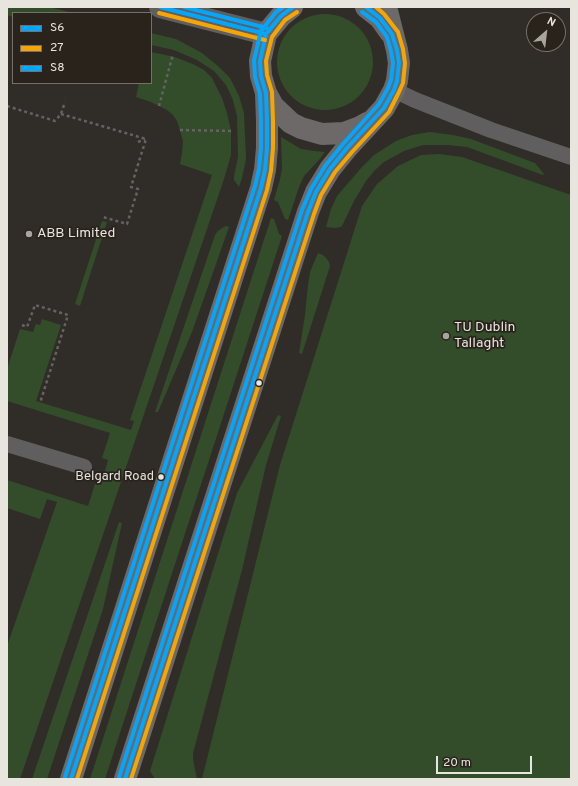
<!DOCTYPE html>
<style>
body{margin:0}
#map{position:relative;width:578px;height:786px;overflow:hidden;background:#302c28;font-family:Overpass,sans-serif}
canvas{display:block}
.frame{position:absolute;inset:0;border:8px solid #e8e4de;pointer-events:none}
.legend{position:absolute;left:12px;top:12px;width:140px;height:72px;box-sizing:border-box;background:#29231b;border:1px solid #757069;margin:0;padding:5px 7px;list-style:none;font-size:12px;color:#e8e4de}
.legend li{display:flex;align-items:center;gap:8px;height:20px}
.legend b{width:20px;border:1px solid #757069}
.north{position:absolute;left:526px;top:12px;width:40px;height:40px;box-sizing:border-box;background:#29231b;border:1px solid #757069;border-radius:50%;rotate:28deg;font-size:11px;font-weight:700;line-height:16px;text-align:center;color:#e8e4de}
.north::after{content:'';display:block;margin:auto;width:14px;height:18px;background:#a8a49e;clip-path:polygon(50% 0,100% 100%,50% 72%,0 100%)}
.scale{position:absolute;left:436px;top:756px;width:96px;height:18px;box-sizing:border-box;border:2px solid #e8e4de;border-top:0;padding-left:5px;font-size:12px;line-height:14px;white-space:nowrap;color:#e8e4de;-webkit-text-stroke:3px #29231b;paint-order:stroke}
</style>
<div id="map">
<canvas width="578" height="786"></canvas>
<div class="frame"></div>
<ul class="legend">
<li><b style="height:5px;background:#00a6ff"></b>S6</li>
<li><b style="height:5px;background:#f7a600"></b>27</li>
<li><b style="height:5px;background:#00a6ff"></b>S8</li>
</ul>
<div class="north">N</div>
<div class="scale">20 m</div>
</div>
<script>
const g = document.querySelector('canvas').getContext('2d');
g.lineJoin = 'round';
function fill(path, color) { g.fillStyle = color; g.fill(path, 'evenodd'); }
const poly = rows => new Path2D(rows.map(r => 'M' + r).join(''));
function stroke(path, color, width, dash) { g.strokeStyle = color; g.lineWidth = width; g.lineCap = dash ? 'butt' : 'round'; g.setLineDash(dash || []); g.stroke(path); }
function write(font, color, halo, rows, align = 'center') {
  g.font = font + ' Overpass,sans-serif'; g.lineWidth = 3.5; g.setLineDash([]); g.textBaseline = 'middle'; g.strokeStyle = halo; g.fillStyle = color; for (const [text, x, y, turn = 0] of rows) {
    g.save(); g.translate(x, y); g.rotate((+turn || 0) * Math.PI / 180); g.textAlign = isNaN(turn) ? turn : align; if (halo) g.strokeText(text, 0, 0); g.fillText(text, 0, 0); g.restore();
  }
}
fill(poly([
 [7,7,49,7,73,13,13,13,13,17,7,15],
 '277 62a48 48 0 1 1 96 0a48 48 0 1 1-96 0Z',
 [151,33,176,39,202,53,218,66,230,78,239,96,244,113,246,159,242,178,239,187,234,180,234,176,238,157,237,116,233,100,226,85,214,71,197,60,174,50,151,45],
 [151,52,175,57,195,65,204,70,212,78,222,98,227,113,231,131,231,155,224,179,20,779,7,779,7,646,57,502,47,499,40,519,7,508,7,480,88,506,95,484,101,485,108,460,102,458,110,433,7,401,7,369,20,329,33,332,36,324,40,325,42,319,61,325,36,401,131,430,134,421,130,420,212,175,180,164,182,153,183,141,177,121,173,115,167,110,151,102,136,97,139,83,151,83],
 [430,132,453,135,471,139,535,163,544,174,543,175,467,147,448,145,423,145,404,151,384,162,375,170,366,181,354,201,343,224,341,227,335,228,326,227,331,209,337,196,362,167,374,155,396,141,412,135],
 [281,137,301,149,314,151,325,152,319,160,304,176,299,187,288,220,285,219,278,202,274,200,280,179,282,168],
 [439,154,462,157,571,195,571,779,202,779,280,465,362,206,377,184,398,166,421,155],
 [271,218,274,219,279,234,282,236,105,779,90,779],
 [102,221,107,222,80,306,75,304],
 [226,226,229,227,192,332,158,412,155,412,215,235,218,231,222,228],
 [318,253,323,255,326,258,329,262,330,266,302,354,299,353,305,315,308,285,310,272],
 [278,415,281,416,266,465,242,570,193,753,193,759,197,779,155,779,150,771,237,493],
 [119,522,122,523,103,609,47,779,32,779]
]), '#334d2a');
stroke(poly([
 [7,106,55,121,61,114,65,102],
 [159,106,173,54],
 [61,114,146,139,131,187,138,189,127,224,103,217],
 [180,130,233,131],
 [138,142,145,139],
 [22,325,27,327,35,305,68,315,40,403]
]), '#656261', 2.5, [3, 3]);
stroke(poly([
 [394,90,415,100,491,130,571,157],
 [7,444,84,467]
]), '#605e5e', 16);
stroke(poly([
 [160,7,266,34]
]), '#605e5e', 22);
stroke(poly([
 [366,7,380,18,390,32],
 [266,93,273,106,291,123,301,128,322,134,344,133,360,127,367,123],
 [71,779,261,188,265,170,267,148,267,121,266,93,261,76,260,61,266,34,281,16,292,7],
 [125,779,308,212,316,192,330,169,347,148,384,108,394,90,397,81,399,63,397,50,386,7]
]), '#6c6968', 22);
stroke(poly([
 [160,7,266,34],
 [71,779,261,188,265,170,267,148,267,121,266,93,261,76,260,61,266,34,281,16,293,7],
 [125,779,308,212,316,192,330,169,347,148,384,108,394,90,397,81,399,63,397,50,392,34,380,18,366,7]
]), '#00a6ff', 4);
stroke(poly([
 [159,13,265,40],
 [77,779,267,190,271,171,273,148,273,121,272,92,267,75,266,61,272,37,285,20,297,12],
 [131,779,314,214,321,195,335,172,352,152,389,112,399,92,403,83,405,63,403,49,398,32,384,14,376,7]
]), '#f7a600', 4);
stroke(poly([
 [184,7,267,28],
 [65,777,255,186,259,169,261,148,261,121,260,94,255,77,254,60,261,31,276,12,283,7],
 [119,777,302,210,311,189,325,166,343,144,379,104,388,88,391,80,393,63,391,51,387,37,376,22,362,12]
]), '#00a6ff', 4);
for (const [x, y, r, color] of [
 [29,234,4,"#a8a49e"],
 [446,336,4,"#a8a49e"],
 [259,383,3.5,"#e8e4de"],
 [161,477,3.5,"#e8e4de"]
]) { const dot = new Path2D(); dot.arc(x, y, r, 0, 2 * Math.PI); g.fillStyle = color; g.fill(dot); stroke(dot, '#29231b', 1.5); }
write('13px', '#e8e4de', '#29231b', [
 ["Belgard Road",154,477]
], 'right');
write('14px', '#e8e4de', '#29231b', [
 ["ABB Limited",37,234],
 ["TU Dublin",454,328],
 ["Tallaght",454,344]
], 'left');
</script>
